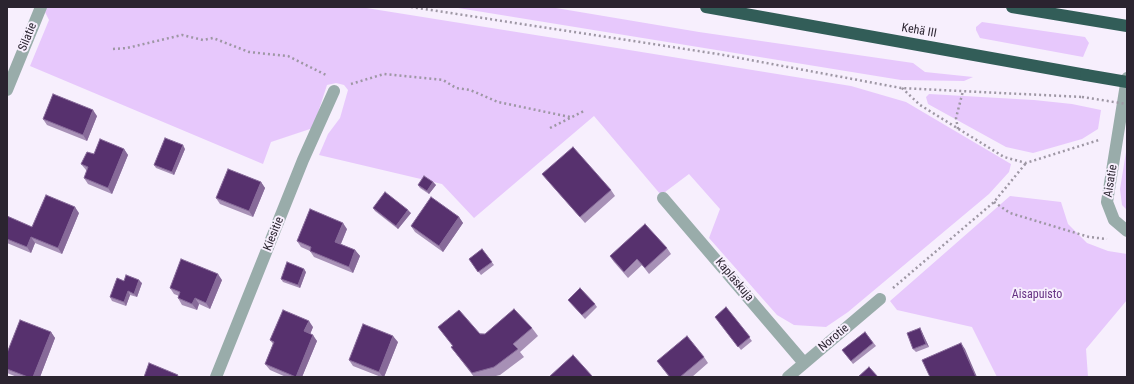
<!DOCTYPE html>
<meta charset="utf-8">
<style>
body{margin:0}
#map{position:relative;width:1134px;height:384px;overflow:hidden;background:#f7effd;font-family:"Roboto Condensed",sans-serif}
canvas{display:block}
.frame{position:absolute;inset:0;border:8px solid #2b2430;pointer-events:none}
</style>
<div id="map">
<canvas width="1134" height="384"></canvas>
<div class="frame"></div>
</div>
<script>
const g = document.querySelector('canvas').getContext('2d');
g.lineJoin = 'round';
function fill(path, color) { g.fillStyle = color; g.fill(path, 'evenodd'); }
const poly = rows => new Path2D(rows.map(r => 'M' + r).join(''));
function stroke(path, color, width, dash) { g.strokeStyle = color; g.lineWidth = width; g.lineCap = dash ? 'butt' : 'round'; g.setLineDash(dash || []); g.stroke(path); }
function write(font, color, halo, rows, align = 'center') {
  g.font = font + ' "Roboto Condensed",sans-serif'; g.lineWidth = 4; g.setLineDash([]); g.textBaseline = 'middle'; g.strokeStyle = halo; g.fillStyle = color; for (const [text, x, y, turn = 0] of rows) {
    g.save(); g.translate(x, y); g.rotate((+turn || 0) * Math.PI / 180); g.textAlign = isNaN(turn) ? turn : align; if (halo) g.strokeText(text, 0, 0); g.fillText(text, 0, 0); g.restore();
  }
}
fill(poly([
 [47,7,360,7,623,49,851,86,906,102,1011,164,1009,172,989,194,848,312,826,327,794,325,777,315,709,238,720,209,689,174,661,195,594,116,474,218,442,184,319,155,328,134,340,118,348,90,344,85,336,83,327,85,313,128,271,142,263,164,30,66,49,20,45,12],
 [452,7,550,7,699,32,913,63,925,72,973,77,964,81,901,80],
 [982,22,1085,37,1089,43,1083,57,980,38,976,30,976,27],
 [929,94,1034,100,1072,104,1101,110,1098,129,1082,139,1033,153,1006,147,928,104,926,97],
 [1127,146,1127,210,1122,205,1120,189],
 [1010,196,1061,202,1068,224,1087,243,1108,251,1127,254,1127,300,1086,349,1088,377,997,377,972,327,897,310,890,301]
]), '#e7c8fc');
stroke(poly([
 [411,7,718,54,901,88,1082,97],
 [113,49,127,48,182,35,203,40,213,38,249,52,288,56,326,75],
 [351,84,384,74,443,80,456,88,470,90,498,102,570,117],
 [902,88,920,105,1004,157,1026,163,1099,140],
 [550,128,584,111],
 [958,129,956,118,963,91],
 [994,202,1010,213,1089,237,1107,239],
 [893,288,994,202,1026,163]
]), '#9e97a4', 2.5, [2, 3]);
stroke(poly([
 [1127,78,1107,202,1114,220,1127,231],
 [7,90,41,7],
 [663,198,804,363],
 [216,377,303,160,334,91],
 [788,377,880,299]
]), '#99acaa', 12);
stroke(poly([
 [706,7,1086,75],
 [1012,7,1127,26]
]), '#325d58', 12);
stroke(poly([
 [1082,97,1127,104]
]), '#9e97a4', 2.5, [2, 3]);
stroke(poly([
 [1086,75,1127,82]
]), '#325d58', 12);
fill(poly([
 [97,116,87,141,47,125,43,119],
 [124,149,128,155,112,194,88,184,84,178,87,171,86,170,81,164,94,154],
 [185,149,174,175,156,168,154,165],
 [542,174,611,190,615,196,585,223,547,180],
 [261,182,265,188,253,217,220,204,216,198],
 [433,182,436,185,429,194,420,188,418,185],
 [373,208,411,213,398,229,375,211],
 [79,213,62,254,35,243,31,253,7,243,7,217,32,227],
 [459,217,463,223,443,252,415,232,411,226],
 [347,229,341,244,355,250,360,256,353,273,314,257,310,251,301,247,297,241],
 [667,248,671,254,649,274,642,265,628,278,614,262,610,256],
 [482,249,494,265,481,275,469,259],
 [306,272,300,288,283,282,281,279],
 [222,280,210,309,199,304,197,310,182,305,178,298,179,296,174,294,170,288],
 [124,281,142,283,137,297,130,295,126,306,112,301,110,297],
 [568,300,595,304,597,307,585,319],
 [726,307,752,341,741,350,715,317],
 [313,327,310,334,317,341,302,377,286,377,270,370,265,364,273,344,270,340],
 [438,327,485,334,532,328,538,336,520,352,524,357,500,375,492,377,474,377,457,355,451,347,453,346],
 [51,332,55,338,40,377,17,377,7,373,7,353],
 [865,332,876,346,853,364,842,350],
 [922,332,929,347,916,352,913,349],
 [398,342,384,377,381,377,353,366,349,360],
 [704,357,708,363,692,377,669,377,657,361]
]), '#a790b6');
fill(poly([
 [93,110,97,116,87,141,83,135],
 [183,145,185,149,174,175,172,172],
 [124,149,128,155,112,194,108,188],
 [261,182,265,188,253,217,249,211],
 [433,182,436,185,429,194,427,191],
 [75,207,79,213,62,254,58,248],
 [408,210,411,213,398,229,396,226],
 [459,217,463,223,443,252,439,246],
 [343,223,347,229,339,248,335,242],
 [31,237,35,243,31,253,27,247],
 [355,250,360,256,353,273,349,267],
 [304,269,306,272,300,288,298,285],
 [218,274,222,280,210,309,206,303],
 [139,280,142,283,137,297,134,294],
 [128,291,130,295,126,306,124,302],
 [195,298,199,304,197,310,192,304],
 [309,321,313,327,309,337,304,331],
 [920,328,922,332,929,347,926,344],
 [51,332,55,338,40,377,33,377],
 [313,335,317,341,302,377,296,377],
 [393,336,398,342,384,377,383,377,379,372],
 [961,343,965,349,977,377,976,377]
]), '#876a99');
const building = poly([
 [53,94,93,110,83,135,43,119,53,94],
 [165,138,183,145,172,172,154,165,165,138],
 [100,139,124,149,108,188,84,178,88,167,81,164,87,152,94,154,100,139],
 [573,147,611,190,580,217,542,174,573,147],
 [228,169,261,182,249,211,216,198,228,169],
 [424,176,433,182,427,191,418,185,424,176],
 [385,192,408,210,396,226,373,208,385,192],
 [46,195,75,207,58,248,31,237,27,247,7,239,7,216,32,227,46,195],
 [431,197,459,217,439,246,411,226,431,197],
 [310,209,343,223,335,242,355,250,349,267,310,251,311,247,297,241,310,209],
 [645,224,667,248,645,268,637,259,624,272,610,256,645,224],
 [482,249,492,262,478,272,469,259,482,249],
 [181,259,218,274,206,303,195,298,192,304,178,298,180,292,170,288,181,259],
 [287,262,304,269,298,285,281,279,287,262],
 [126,275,139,280,134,294,128,291,124,302,110,297,117,278,124,281,126,275],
 [580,288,595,304,582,315,568,300,580,288],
 [726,307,750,337,738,347,715,317,726,307],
 [514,309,532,328,513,344,518,349,494,367,472,373,451,347,453,346,438,327,459,310,480,334,485,334,514,309],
 [283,310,309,321,304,331,313,335,296,377,265,364,274,342,270,340,283,310],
 [20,320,51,332,33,377,28,377,7,369,7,353,20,320],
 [363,324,393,336,379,372,349,360,363,324],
 [920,328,926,344,913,349,907,333,920,328],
 [865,332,873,343,851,361,842,350,865,332],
 [687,336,704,357,680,377,670,377,657,361,687,336],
 [961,343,976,377,930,377,922,360,961,343],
 [573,355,592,376,591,377,549,377,573,355],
 [149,363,178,375,177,377,144,377,149,363],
 [869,367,878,377,858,377,869,367]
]);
fill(building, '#57316e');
stroke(building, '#876a99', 1);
write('12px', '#2b2430', '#f7effd', [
 ["Kehä III",919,31,10],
 ["Silatie",28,37,-68],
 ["Aisatie",1111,181,-81],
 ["Kiesitie",274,234,-68],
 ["Kaplaskuja",734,280,50],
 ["Norotie",834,338,-40]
]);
write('12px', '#653183', '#f7effd', [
 ["Aisapuisto",1037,295]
]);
</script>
